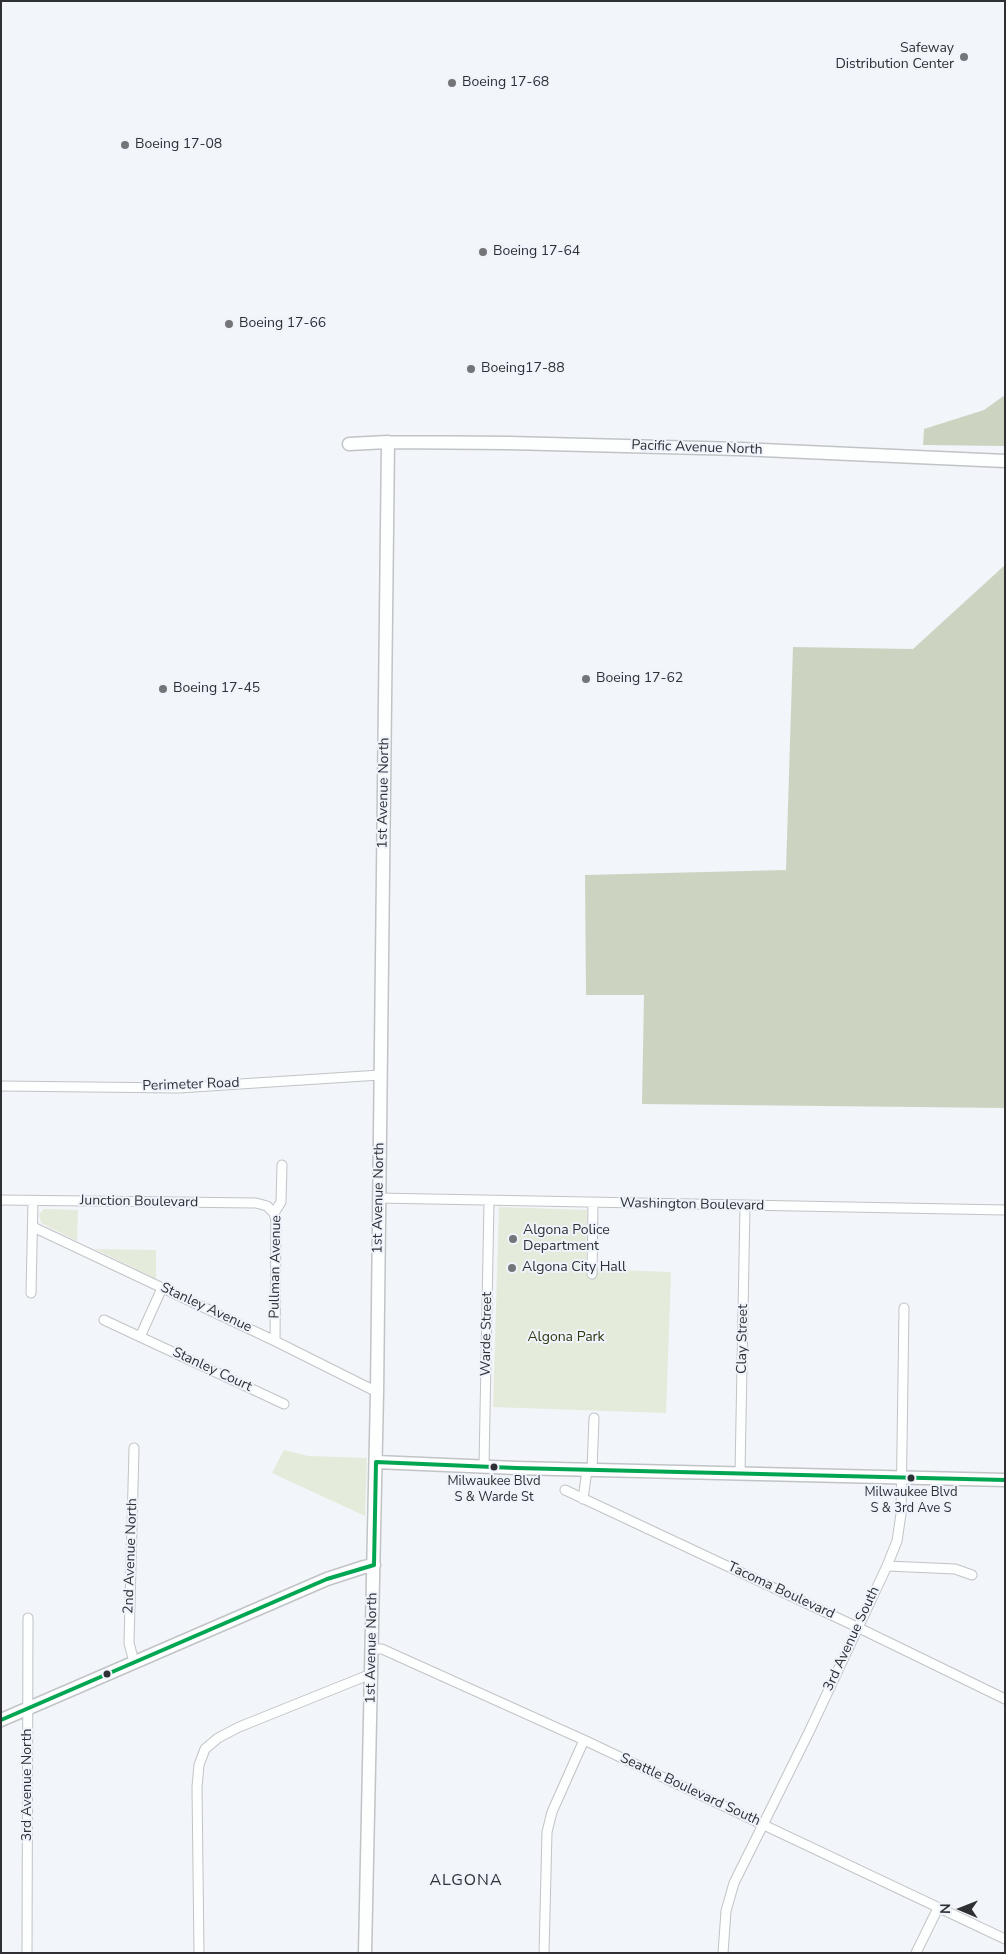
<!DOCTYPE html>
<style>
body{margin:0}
#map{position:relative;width:1006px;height:1954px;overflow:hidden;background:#f2f5f9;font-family:"Nunito Sans",sans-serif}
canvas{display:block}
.frame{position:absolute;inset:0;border:2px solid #2e3033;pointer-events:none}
.north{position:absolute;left:936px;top:1884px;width:50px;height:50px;-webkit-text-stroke:4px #eff4fc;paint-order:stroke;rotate:271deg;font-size:14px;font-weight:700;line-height:20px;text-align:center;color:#2e3033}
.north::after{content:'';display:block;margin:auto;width:18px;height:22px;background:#2e3033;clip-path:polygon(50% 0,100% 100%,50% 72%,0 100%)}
</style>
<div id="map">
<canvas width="1006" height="1954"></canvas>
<div class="frame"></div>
<div class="north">N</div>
</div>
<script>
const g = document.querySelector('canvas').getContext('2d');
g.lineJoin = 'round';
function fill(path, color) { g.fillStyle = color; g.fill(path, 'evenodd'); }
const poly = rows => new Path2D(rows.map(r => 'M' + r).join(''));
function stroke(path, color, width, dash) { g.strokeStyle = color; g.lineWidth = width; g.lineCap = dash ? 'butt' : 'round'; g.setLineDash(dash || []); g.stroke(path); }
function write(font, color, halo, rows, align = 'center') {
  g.font = font + ' "Nunito Sans",sans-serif'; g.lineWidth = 4; g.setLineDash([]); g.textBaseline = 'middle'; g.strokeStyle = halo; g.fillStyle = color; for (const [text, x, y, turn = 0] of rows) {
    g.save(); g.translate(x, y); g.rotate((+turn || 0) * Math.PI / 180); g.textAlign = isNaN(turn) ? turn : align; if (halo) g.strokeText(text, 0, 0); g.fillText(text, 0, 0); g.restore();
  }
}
fill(poly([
 [499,1207,587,1210,586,1269,671,1272,666,1413,493,1407],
 [44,1209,78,1210,77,1241,41,1223,39,1214],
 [95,1249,156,1250,156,1279],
 [284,1450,308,1456,367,1458,365,1516,272,1473]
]), '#e4ebdb');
fill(poly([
 [1005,395,1005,446,923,445,924,429,984,410],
 [1005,565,1005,1108,642,1104,644,995,586,995,585,875,786,870,793,647,913,649]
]), '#ccd4c1');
const street = poly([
 [1,1086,178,1088,380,1075],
 [378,1198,1005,1210],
 [1,1200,256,1203,267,1206,274,1213],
 [33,1227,275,1341,377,1392],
 [592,1274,593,1203],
 [31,1293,33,1201],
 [104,1320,284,1404],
 [140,1337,162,1288],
 [275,1341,276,1221,274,1213,281,1202,282,1165],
 [484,1466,489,1202],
 [592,1470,594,1418],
 [740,1473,745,1206],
 [565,1490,857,1627,1005,1699],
 [583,1499,587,1470],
 [887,1566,955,1569,972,1575],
 [372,1649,382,1649,584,1740,1005,1939],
 [134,1662,129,1643,134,1448],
 [27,1953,28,1618],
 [199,1953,197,1787,199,1765,205,1749,218,1738,239,1727,371,1674],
 [544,1953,547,1832,552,1812,584,1740],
 [723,1953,726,1911,734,1883,809,1732,887,1566,897,1541,901,1514,904,1308],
 [916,1953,938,1908]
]);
const secondary = poly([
 [349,444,388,442,509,443,740,449,1005,461],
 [376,1462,516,1468,1005,1480],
 [1,1720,327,1579,364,1567,374,1565],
 [365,1953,377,1392,388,442]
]);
stroke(street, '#c1c3c6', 11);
stroke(secondary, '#c1c3c6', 15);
stroke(street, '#fdfefe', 9);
stroke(secondary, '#fdfefe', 12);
stroke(poly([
 [376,1462,516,1468,1005,1480],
 [374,1565,376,1462],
 [1,1720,327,1579,374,1565]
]), '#00a651', 4);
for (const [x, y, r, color] of [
 [964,57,5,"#737578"],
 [452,83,5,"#737578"],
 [125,145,5,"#737578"],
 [483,252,5,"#737578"],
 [229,324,5,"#737578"],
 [471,369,5,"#737578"],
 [586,679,5,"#737578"],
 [163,689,5,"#737578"],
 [513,1239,5,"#737578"],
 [512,1268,5,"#737578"],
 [494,1467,4.5,"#2e3033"],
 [911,1478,4.5,"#2e3033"],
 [107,1674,4.5,"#2e3033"]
]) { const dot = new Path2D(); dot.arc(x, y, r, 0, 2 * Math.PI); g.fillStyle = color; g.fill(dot); stroke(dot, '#eff4fc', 2); }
write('13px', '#2e3033', '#eff4fc', [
 ["Milwaukee Blvd",494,1482],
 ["S & Warde St",494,1498],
 ["Milwaukee Blvd",911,1493],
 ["S & 3rd Ave S",911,1509]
]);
write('14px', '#2e3033', '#eff4fc', [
 ["Safeway",954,49,"right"],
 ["Distribution Center",954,65,"right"],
 ["Boeing 17-68",462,83],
 ["Boeing 17-08",135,145],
 ["Boeing 17-64",493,252],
 ["Boeing 17-66",239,324],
 ["Boeing17-88",481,369],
 ["Boeing 17-62",596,679],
 ["Boeing 17-45",173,689],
 ["Algona Police",523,1231],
 ["Department",523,1247],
 ["Algona City Hall",522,1268]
], 'left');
write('14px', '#2e3033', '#eff4fc', [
 ["Pacific Avenue North",697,448,2],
 ["1st Avenue North",384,793,-89],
 ["Perimeter Road",191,1085,-2],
 ["1st Avenue North",379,1198,-89],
 ["Junction Boulevard",139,1202,1],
 ["Washington Boulevard",692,1205,1],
 ["Pullman Avenue",276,1267,-89],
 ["Stanley Avenue",206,1308,25],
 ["Warde Street",487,1334,-89],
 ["Clay Street",743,1339,-89],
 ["Stanley Court",212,1370,25],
 ["2nd Avenue North",131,1556,-88],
 ["Tacoma Boulevard",781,1591,25],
 ["3rd Avenue South",852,1639,-65],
 ["1st Avenue North",372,1648,-89],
 ["3rd Avenue North",28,1785,-90],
 ["Seattle Boulevard South",690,1790,25]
]);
write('14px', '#303a0e', '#eff4fc', [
 ["Algona Park",566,1338]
]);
g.letterSpacing = '1px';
write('16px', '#2e3033', '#eff4fc', [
 ["ALGONA",466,1881]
]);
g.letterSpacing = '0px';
</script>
